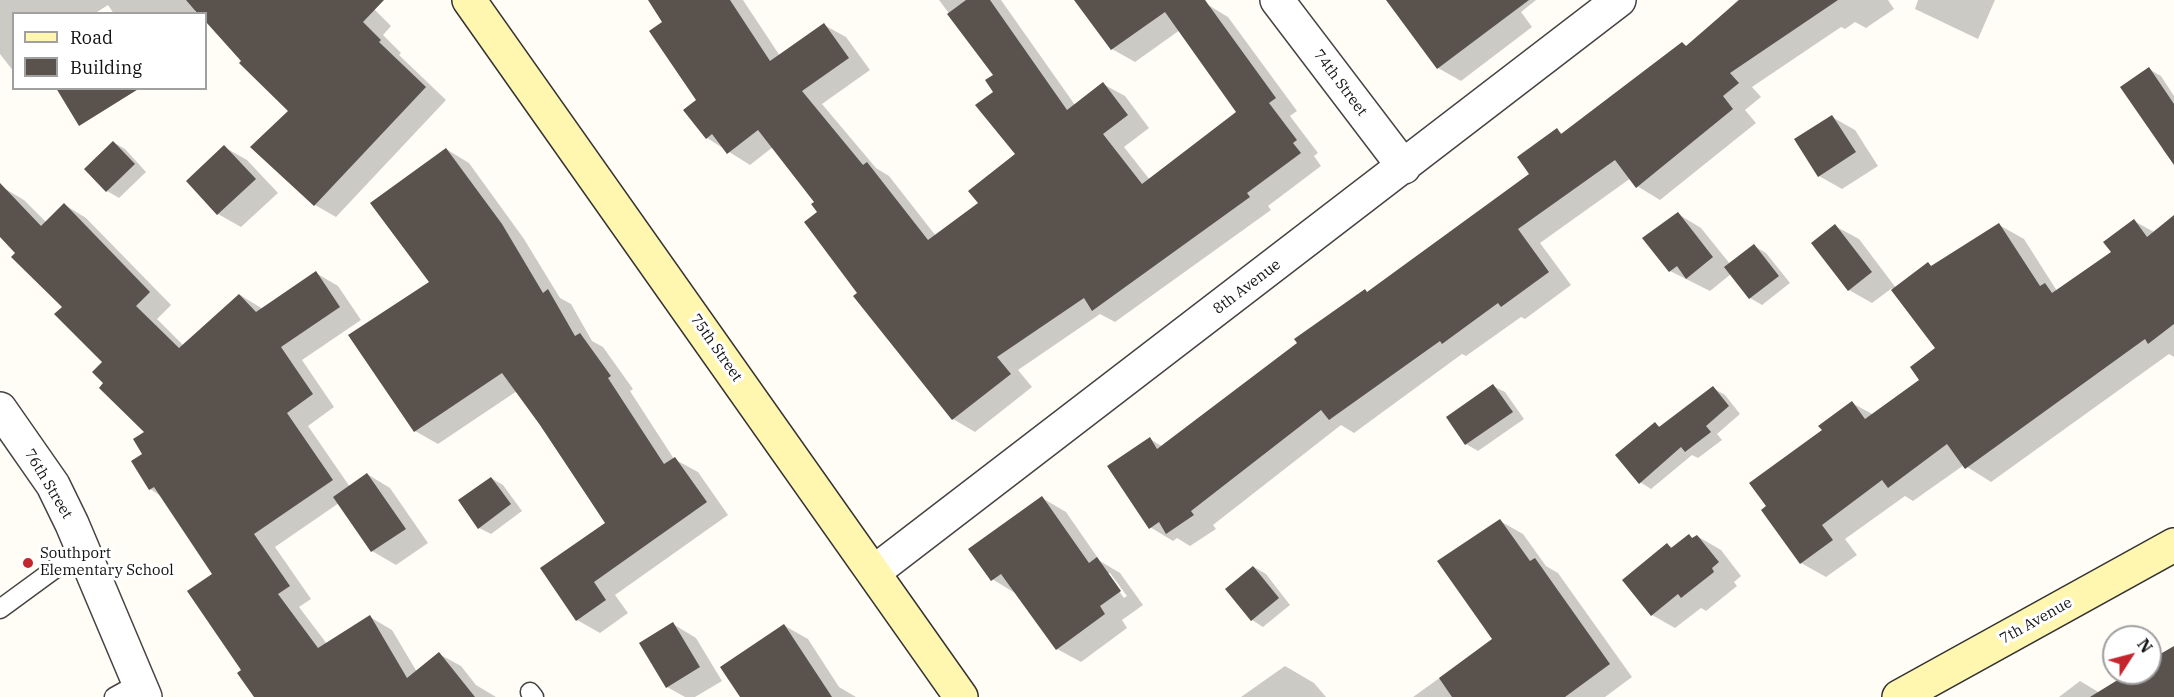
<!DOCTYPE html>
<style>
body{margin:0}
#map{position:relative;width:2174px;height:697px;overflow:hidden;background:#fffdf5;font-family:"IBM Plex Serif",serif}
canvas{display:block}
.legend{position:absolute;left:12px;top:12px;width:195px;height:78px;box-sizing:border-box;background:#fff;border:2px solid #a0a0a0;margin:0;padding:8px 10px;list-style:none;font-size:18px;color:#111}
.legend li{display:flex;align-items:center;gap:12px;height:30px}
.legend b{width:30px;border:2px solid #a0a0a0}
.north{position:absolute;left:2102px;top:625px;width:60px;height:60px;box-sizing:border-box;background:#fff;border:2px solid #a0a0a0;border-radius:50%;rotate:54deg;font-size:16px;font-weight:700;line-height:24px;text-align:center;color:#111}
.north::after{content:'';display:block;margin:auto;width:21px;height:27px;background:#c4262e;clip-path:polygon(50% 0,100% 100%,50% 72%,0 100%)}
</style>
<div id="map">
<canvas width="2174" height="697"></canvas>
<ul class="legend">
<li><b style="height:8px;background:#fff6b0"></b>Road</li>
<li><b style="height:16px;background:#5a524d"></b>Building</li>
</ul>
<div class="north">N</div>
</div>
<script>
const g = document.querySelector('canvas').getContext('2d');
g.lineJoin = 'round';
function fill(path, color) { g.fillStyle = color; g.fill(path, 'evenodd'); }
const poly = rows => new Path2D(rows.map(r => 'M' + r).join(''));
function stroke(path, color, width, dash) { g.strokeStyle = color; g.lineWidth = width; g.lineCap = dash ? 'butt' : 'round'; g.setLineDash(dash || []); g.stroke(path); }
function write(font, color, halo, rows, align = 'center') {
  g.font = font + ' "IBM Plex Serif",serif'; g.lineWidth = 6; g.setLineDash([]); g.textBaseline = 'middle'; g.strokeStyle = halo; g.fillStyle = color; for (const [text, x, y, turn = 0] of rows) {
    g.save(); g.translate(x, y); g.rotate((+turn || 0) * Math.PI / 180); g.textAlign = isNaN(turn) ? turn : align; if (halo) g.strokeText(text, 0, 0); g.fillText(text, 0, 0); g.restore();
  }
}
fill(poly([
 [0,0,365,0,391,26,383,35,401,53,399,55,446,100,336,217,315,205,252,147,290,111,206,20,206,14,197,10,192,14,114,14,108,5,94,14,14,14,14,72,0,54],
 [683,0,743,0,780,56,824,25,846,37,870,70,822,104,876,168,889,176,936,236,980,203,1017,155,995,92,995,75,939,0,1001,0,1075,105,1103,84,1125,96,1149,128,1124,147,1150,180,1238,112,1180,30,1135,62,1112,49,1100,0,1200,0,1228,17,1297,111,1290,116,1318,153,1314,156,1321,166,1268,206,1271,210,1115,322,1100,314,1018,370,1032,387,975,432,953,419,860,293,816,202,773,147,750,165,707,138,698,100,665,22],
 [1388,0,1536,0,1521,12,1532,27,1461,81,1438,68],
 [1738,0,1888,0,1894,9,1866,28,1855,22,1845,29,1841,27,1752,87,1761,97,1745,110,1756,123,1660,200,1637,186,1631,178,1540,243,1571,285,1525,319,1521,317,1466,356,1462,354,1354,433,1341,425,1213,525,1216,529,1190,546,1177,538,1173,541,1150,527,1150,439,1163,447,1531,174,1557,130,1563,134,1683,44,1688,47],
 [1918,0,1995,0,1978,39,1915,9],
 [2149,69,2161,76,2174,96,2174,164,2163,150],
 [1832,117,1855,130,1878,166,1842,189,1819,176],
 [113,142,125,149,146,172,119,198,107,191,86,169],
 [224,147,247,160,278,193,241,227,218,214],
 [446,149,469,163,524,239,560,298,571,304,592,341,603,347,633,389,630,391,674,459,698,472,728,515,615,595,628,613,600,633,577,620,607,524,517,391,438,444,415,431],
 [2,187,24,200,47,223,65,205,86,218,171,305,157,319,184,346,240,295,263,309,316,273,338,286,361,320,302,360,334,407,308,426,350,487,367,474,390,488,428,543,396,565,372,551,339,503,275,547,311,599,299,607,327,644,370,617,392,630,417,672,439,654,461,666,476,685,496,697,256,697,243,670,214,575,161,496,150,489,144,455,147,432,105,383,104,362,64,307,0,235,0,190],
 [1678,214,1701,228,1730,264,1754,246,1766,253,1790,283,1762,305,1750,298,1731,274,1710,291,1670,271],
 [2174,217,2174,357,2169,354,1991,482,1964,465,1913,501,1905,496,1845,539,1857,555,1826,577,1801,563,1768,506,1824,431,1852,403,1874,415,1922,380,1937,349,1892,288,1872,303,1849,290,1835,226,1859,239,1896,288,1928,264,1933,267,1999,225,2024,239,2057,291,2113,253,2134,221,2154,232],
 [1493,386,1505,392,1524,419,1478,451,1466,444],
 [1713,388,1725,395,1740,414,1717,434,1722,440,1698,458,1692,455,1651,489,1640,482,1655,424,1661,427],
 [491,478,503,485,522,511,491,534,479,528],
 [1042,498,1066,512,1100,561,1120,573,1143,605,1122,620,1127,628,1081,662,1057,649,1015,593,992,579],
 [1106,573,1110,573,1127,596,1124,598],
 [1500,521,1523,534,1546,566,1558,573,1632,677,1605,697,1413,697,1494,639],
 [1689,536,1694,539,1697,536,1721,550,1741,576,1734,582,1737,586,1706,611,1701,608,1675,628,1652,615,1668,545,1673,548],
 [1254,567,1266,574,1290,605,1263,627,1252,620],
 [673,624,696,638,722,681,695,697,685,697,667,687],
 [785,626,808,639,839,687,856,697,741,697],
 [2174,647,2174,697,2059,697,2080,681,2100,693,2132,673,2150,673,2150,662],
 [1285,666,1314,683,1326,697,1241,697]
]), '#0003');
fill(poly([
 [186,0,384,0,363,22,381,40,379,42,426,87,314,206,250,147,288,111,239,63,241,61,206,22,206,14,198,14],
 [648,0,730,0,770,61,824,23,849,58,802,91,863,165,867,162,928,240,978,203,968,191,1015,154,975,105,993,92,985,80,993,75,947,14,966,0,990,0,1067,110,1103,82,1128,115,1103,134,1142,184,1236,112,1165,12,1111,50,1074,0,1205,0,1276,98,1269,103,1297,140,1293,143,1301,153,1247,193,1250,197,1092,311,1084,298,997,357,1011,374,952,420,853,296,857,293,804,222,817,212,811,204,814,202,758,130,727,154,712,134,706,139,683,110,696,100,649,31,662,22],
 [1386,0,1529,0,1437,69],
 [1739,0,1838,0,1730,73,1739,83,1723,96,1733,109,1636,188,1615,160,1518,229,1549,272,1501,307,1498,303,1442,344,1440,341,1329,420,1321,410,1191,511,1194,515,1166,534,1159,522,1149,529,1107,466,1150,437,1157,449,1297,343,1294,339,1365,289,1367,292,1529,174,1517,157,1557,128,1561,134,1682,42,1686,46],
 [2149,67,2174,104,2174,165,2120,87],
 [56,88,140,88,79,126],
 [1832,115,1856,152,1818,177,1794,139],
 [113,141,135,164,106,192,84,169],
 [224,145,256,179,217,215,186,181],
 [446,148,502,224,543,293,548,289,575,336,580,333,611,376,608,378,664,464,675,457,707,502,594,582,606,600,576,621,540,568,605,523,540,425,502,373,414,432,348,335,429,282,370,203],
 [0,183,41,226,64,203,150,292,136,306,179,348,239,294,256,312,316,271,340,307,281,347,313,394,287,413,333,480,254,534,290,586,278,594,318,648,370,615,407,678,439,652,475,697,254,697,237,673,241,670,187,591,212,574,154,487,149,490,131,461,142,454,133,439,144,432,99,388,103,383,92,372,102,362,54,314,62,307,11,257,15,253,0,237],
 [1678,212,1713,257,1686,279,1677,266,1669,272,1642,238],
 [2174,215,2174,324,2148,344,2145,339,1965,469,1947,444,1888,488,1882,480,1822,525,1833,540,1800,564,1761,510,1766,506,1749,483,1822,430,1818,426,1852,401,1865,419,1919,380,1910,367,1935,348,1891,290,1928,262,1931,266,1999,223,2040,286,2045,283,2052,293,2111,252,2103,242,2134,219,2147,237],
 [1835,224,1872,272,1848,291,1811,243],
 [1754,244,1779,276,1749,299,1724,267],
 [1493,384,1513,412,1465,445,1446,417],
 [1713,386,1729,406,1706,426,1711,432,1685,452,1681,447,1639,484,1615,455,1655,422,1659,427],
 [367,473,406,529,371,552,333,497],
 [491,477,511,504,478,529,458,500],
 [1042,496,1089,563,1097,557,1121,591,1100,606,1105,614,1056,650,1001,574,991,581,968,549],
 [1500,519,1530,561,1535,558,1610,664,1565,697,1452,697,1439,678,1492,639,1437,561],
 [1689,534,1692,538,1697,535,1719,562,1712,568,1714,572,1681,598,1678,594,1651,616,1622,580,1667,543,1671,548],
 [1253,566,1279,598,1251,621,1225,589],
 [673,622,700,667,666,688,639,643],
 [784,624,832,697,740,697,720,667],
 [2174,646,2174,697,2090,697,2129,673,2150,673,2150,660]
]), '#5a524d');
const lane = poly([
 [0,609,82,549],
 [530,692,534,697],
 [114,697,139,683]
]);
const street = poly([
 [1277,0,1404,167],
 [0,409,53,485,72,524,145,697],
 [874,572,1619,0]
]);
const secondary = poly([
 [469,0,961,697],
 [1899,697,2174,545]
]);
stroke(lane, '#444', 21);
stroke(street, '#444', 36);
stroke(secondary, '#333', 36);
stroke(lane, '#fff', 18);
stroke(street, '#fff', 33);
stroke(secondary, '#fff6b0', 33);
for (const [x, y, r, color] of [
 [28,563,6,"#c4262e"]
]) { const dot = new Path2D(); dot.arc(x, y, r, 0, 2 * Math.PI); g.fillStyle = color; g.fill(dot); stroke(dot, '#fff', 2); }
write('15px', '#111', '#fff', [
 ["74th Street",1340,83,53],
 ["8th Avenue",1247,287,-37],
 ["75th Street",716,348,55],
 ["76th Street",48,484,59],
 ["7th Avenue",2036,621,-29]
]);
write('15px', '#111', '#fff', [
 ["Southport",40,554],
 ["Elementary School",40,571]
], 'left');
</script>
